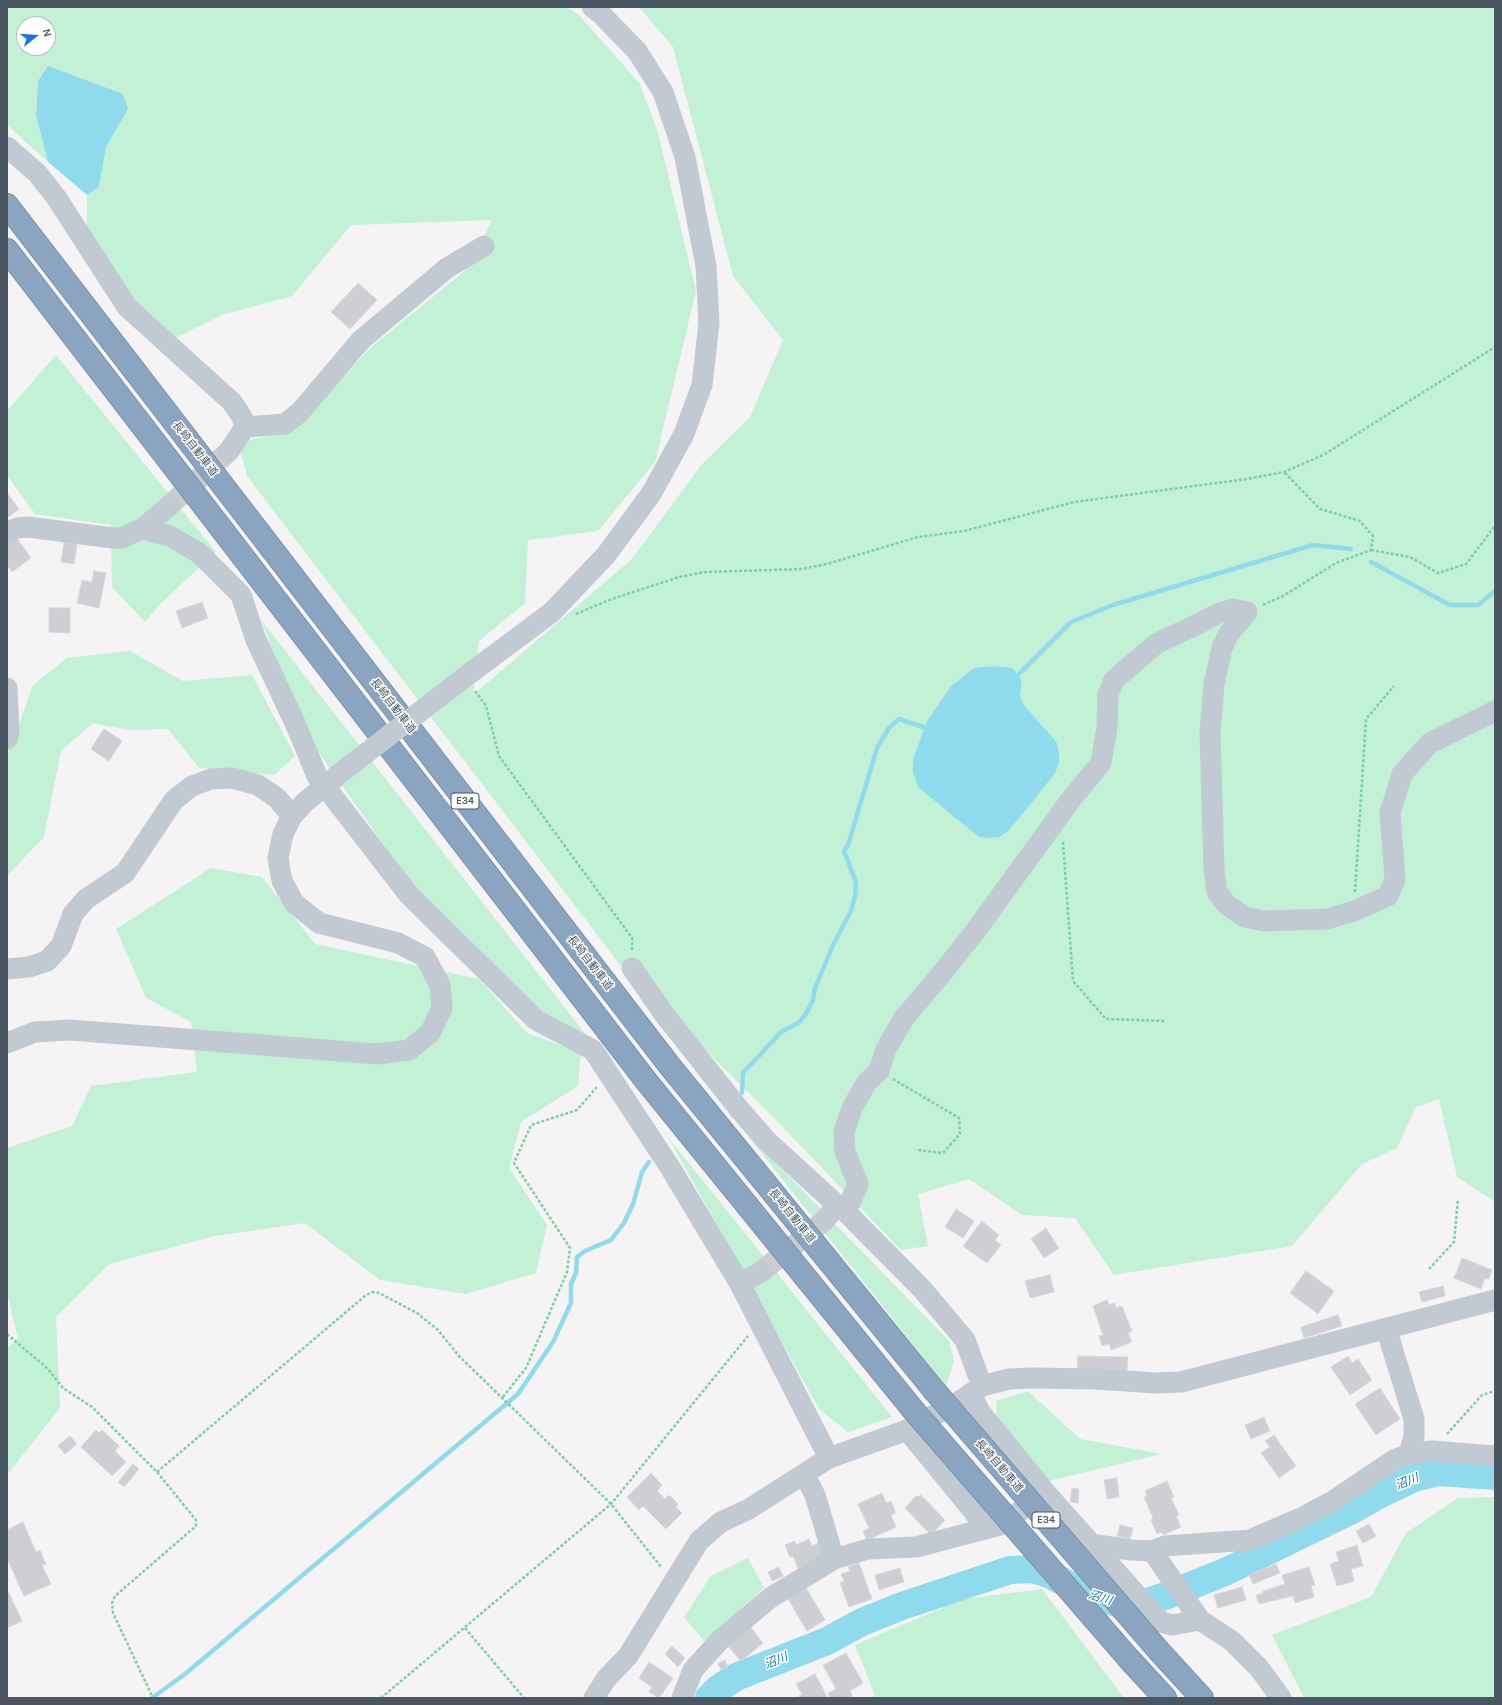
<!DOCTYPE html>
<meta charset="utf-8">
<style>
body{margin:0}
#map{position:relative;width:1502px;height:1705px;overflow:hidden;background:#f5f3f3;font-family:Karla,sans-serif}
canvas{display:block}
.frame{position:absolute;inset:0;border:8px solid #4a5661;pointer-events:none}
.north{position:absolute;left:16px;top:16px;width:40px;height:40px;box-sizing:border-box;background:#fff;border:1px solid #b7bbc0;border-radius:50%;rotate:73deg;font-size:11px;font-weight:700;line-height:16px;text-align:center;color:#4a5661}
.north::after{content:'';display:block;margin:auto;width:14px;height:18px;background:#1a73e8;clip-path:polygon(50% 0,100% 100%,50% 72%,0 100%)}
</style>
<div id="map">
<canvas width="1502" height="1705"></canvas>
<div class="frame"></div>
<div class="north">N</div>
</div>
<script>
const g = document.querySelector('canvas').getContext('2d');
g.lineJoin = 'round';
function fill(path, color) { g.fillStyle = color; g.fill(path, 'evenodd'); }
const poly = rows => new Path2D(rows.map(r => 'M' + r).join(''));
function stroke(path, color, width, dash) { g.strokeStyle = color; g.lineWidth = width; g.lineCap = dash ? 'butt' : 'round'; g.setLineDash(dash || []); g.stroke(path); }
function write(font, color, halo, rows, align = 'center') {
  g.font = font + ' Karla,"Noto Sans JP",sans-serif'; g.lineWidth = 3; g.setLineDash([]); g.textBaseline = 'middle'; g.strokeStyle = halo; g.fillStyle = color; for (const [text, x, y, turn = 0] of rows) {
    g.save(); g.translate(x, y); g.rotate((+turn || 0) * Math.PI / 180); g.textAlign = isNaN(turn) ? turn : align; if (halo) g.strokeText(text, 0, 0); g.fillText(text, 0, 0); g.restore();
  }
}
fill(poly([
 [7,7,566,7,578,14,640,84,658,133,696,291,655,462,598,531,528,540,525,603,479,641,473,695,632,559,702,464,750,417,783,340,733,276,673,47,639,7,1495,7,1495,1202,1457,1177,1439,1099,1416,1107,1397,1148,1362,1164,1292,1246,1114,1275,1075,1218,1022,1215,969,1179,918,1194,928,1246,901,1250,776,1120,621,966,247,476,238,442,294,431,369,349,466,270,492,220,351,225,292,296,222,315,173,339,133,299,87,226,87,195,99,187,106,147,128,109,38,81,36,115,48,162,7,125],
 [24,24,48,24,48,48,24,48],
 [992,666,1012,668,1022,681,1020,695,1024,705,1054,739,1057,743,1059,753,1059,763,1030,805,1009,830,1000,837,913,772,913,759,927,721,951,686,974,669],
 [56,355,216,552,159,605,145,622,112,587,111,525,35,514,7,475,7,411],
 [262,621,587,1036,531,1008,411,883,295,719],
 [130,651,183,681,252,675,295,756,274,775,199,768,168,729,128,730,93,723,61,751,44,837,7,876,7,756,33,685,67,658],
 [211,868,262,877,315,944,479,979,527,1033,581,1053,578,1086,521,1122,509,1168,547,1225,536,1273,466,1294,380,1280,305,1223,215,1236,109,1264,56,1317,60,1408,7,1475,7,1348,18,1339,7,1292,7,1148,72,1126,91,1086,197,1072,191,1022,146,998,116,929],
 [741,1127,949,1341,954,1362,946,1386],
 [668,1137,892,1417,848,1432,819,1409],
 [1028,1391,1080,1439,1162,1454,1048,1481,997,1421,996,1401],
 [1495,1497,1495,1698,1304,1698,1272,1635,1371,1597,1406,1533,1458,1498],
 [748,1558,764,1588,704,1641,684,1617,711,1576],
 [1042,1589,1124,1698,873,1698,874,1693,855,1645,963,1599]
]), '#c3f1d5');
fill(poly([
 [48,66,123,94,128,109,106,147,99,187,87,195,48,162,36,115,38,81],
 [992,666,1005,667,1012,668,1015,671,1022,681,1020,695,1024,705,1054,739,1057,743,1059,753,1059,763,1055,773,1030,805,1009,830,1000,837,990,838,979,837,918,787,913,772,913,759,927,721,951,686,974,668]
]), '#90daee');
stroke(poly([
 [1371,562,1450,605,1478,605,1495,591],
 [1014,679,1071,622,1113,605,1313,545,1351,549],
 [742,1093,743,1073,781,1032,798,1023,806,1014,813,1000,815,988,833,945,851,911,855,896,856,882,844,851,848,845,877,748,889,728,899,719,929,729],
 [152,1698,185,1674,518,1394,553,1342,571,1303,571,1284,576,1273,577,1257,585,1251,611,1240,624,1223,633,1204,642,1172,649,1162]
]), '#90daee', 4.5);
stroke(poly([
 [709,1698,718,1689,736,1677,827,1641,862,1622,902,1606,1010,1570,1033,1569,1051,1575,1089,1596,1132,1607,1165,1596,1225,1572,1352,1510,1380,1494,1414,1478,1439,1472,1495,1476]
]), '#90daee', 28);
const building = poly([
 [358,283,377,300,350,329,331,312,358,283],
 [7,493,19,509,7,518,7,493],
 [16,537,31,558,12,572,7,565,7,543,16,537],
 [64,542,77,544,74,564,61,562,64,542],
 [94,571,106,573,99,608,77,603,82,580,92,582,94,571],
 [202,602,208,618,182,628,176,611,202,602],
 [49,608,70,608,70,633,49,632,49,608],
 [104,729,122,741,109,761,91,749,104,729],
 [956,1209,974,1221,963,1238,945,1227,956,1209],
 [982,1221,999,1235,995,1240,1001,1245,987,1263,963,1246,982,1221],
 [1046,1228,1059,1248,1044,1258,1031,1239,1046,1228],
 [1462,1258,1492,1270,1489,1279,1485,1278,1481,1289,1454,1278,1462,1258],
 [1306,1271,1334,1291,1318,1314,1290,1293,1306,1271],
 [1050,1275,1054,1292,1030,1298,1025,1281,1050,1275],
 [1443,1286,1445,1296,1422,1302,1419,1292,1443,1286],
 [1107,1300,1109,1305,1115,1303,1116,1308,1122,1306,1132,1331,1128,1333,1132,1342,1111,1350,1109,1344,1102,1346,1099,1336,1103,1335,1093,1306,1107,1300],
 [1338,1315,1342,1326,1304,1338,1301,1327,1338,1315],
 [1078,1356,1128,1357,1127,1371,1077,1369,1078,1356],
 [1348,1356,1352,1363,1358,1359,1372,1380,1350,1395,1331,1367,1348,1356],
 [1380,1388,1400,1419,1376,1435,1355,1404,1380,1388],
 [1264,1417,1270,1431,1251,1439,1245,1425,1264,1417],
 [96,1430,99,1433,102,1430,119,1446,115,1451,126,1462,112,1476,81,1447,96,1430],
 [1274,1435,1296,1466,1279,1478,1261,1453,1270,1447,1265,1441,1274,1435],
 [70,1436,77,1444,65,1454,58,1446,70,1436],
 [133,1464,139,1469,124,1487,118,1482,133,1464],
 [651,1473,662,1485,657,1491,665,1499,669,1495,678,1504,676,1507,682,1513,666,1529,643,1506,639,1510,627,1497,651,1473],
 [1117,1478,1119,1497,1107,1499,1104,1480,1117,1478],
 [1167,1481,1174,1497,1171,1498,1179,1515,1176,1516,1181,1527,1163,1535,1161,1532,1157,1534,1151,1520,1153,1518,1144,1497,1147,1496,1145,1491,1167,1481],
 [1072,1488,1079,1489,1078,1503,1070,1502,1072,1488],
 [882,1493,886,1503,891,1501,896,1513,891,1515,896,1527,867,1540,863,1531,869,1528,858,1504,882,1493],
 [921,1495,945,1520,931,1535,905,1508,916,1496,918,1497,921,1495],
 [23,1522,36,1552,40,1550,46,1564,42,1565,51,1584,24,1596,7,1558,7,1530,23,1522],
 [1369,1524,1376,1536,1363,1543,1356,1531,1369,1524],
 [1120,1525,1133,1528,1130,1539,1117,1536,1120,1525],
 [809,1539,812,1546,820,1542,826,1555,798,1568,793,1556,790,1557,785,1545,795,1541,796,1545,809,1539],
 [1357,1545,1363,1566,1351,1569,1354,1581,1337,1586,1330,1564,1339,1561,1336,1552,1357,1545],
 [859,1563,872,1599,849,1607,840,1583,844,1581,841,1574,850,1571,848,1567,859,1563],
 [1276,1564,1280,1573,1253,1584,1249,1575,1276,1564],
 [779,1567,783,1576,772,1581,768,1572,779,1567],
 [1309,1567,1315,1585,1311,1586,1314,1597,1295,1603,1293,1596,1259,1604,1256,1595,1263,1593,1263,1591,1285,1584,1282,1575,1309,1567],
 [900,1568,904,1582,879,1590,875,1575,900,1568],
 [805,1586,825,1620,807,1631,787,1597,805,1586],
 [1242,1587,1246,1600,1218,1608,1214,1595,1242,1587],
 [7,1589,22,1621,7,1628,7,1589],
 [749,1625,763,1643,741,1661,726,1644,749,1625],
 [672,1646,685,1658,678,1667,665,1654,672,1646],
 [846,1653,863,1683,850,1691,853,1697,851,1698,831,1698,828,1693,836,1689,823,1665,846,1653],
 [725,1660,728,1667,721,1670,718,1663,725,1660],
 [649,1662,673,1678,659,1698,649,1692,652,1687,639,1678,649,1662],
 [815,1674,828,1698,800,1698,799,1696,802,1694,796,1684,815,1674]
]);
fill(building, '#cdcfd5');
stroke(building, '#d7d9de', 1);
stroke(poly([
 [169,506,229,451],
 [761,1272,825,1220]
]), '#caccce', 21, [21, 10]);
const highway = poly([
 [7,205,669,1065,933,1389],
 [7,250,647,1082,914,1411],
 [1159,1651,1202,1698],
 [1129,1659,1165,1698]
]);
stroke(highway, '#7690ad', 24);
stroke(poly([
 [1371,550,1410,557,1438,573,1466,564,1495,526],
 [1263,605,1283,596,1336,563,1371,550,1373,536,1360,521,1320,509,1284,472],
 [576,614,609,600,679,577,705,572,801,569,827,564,918,537,964,531,1074,502,1247,479,1284,472,1325,454,1495,347],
 [475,691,486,706,499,756,632,938,632,950],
 [1063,842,1073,981,1106,1019,1166,1021],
 [1355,892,1366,719,1394,686],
 [893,1079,959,1118,960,1134,943,1153,916,1150],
 [1429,1269,1454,1242,1458,1199],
 [7,1334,48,1369,63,1388,92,1407,157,1472,196,1520,196,1526,115,1596,112,1603,113,1613,153,1698],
 [503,1397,526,1368,567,1272,570,1248,514,1163,531,1125,577,1110,597,1087],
 [1447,1434,1482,1395,1495,1391],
 [157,1472,365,1296,372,1292,379,1293,417,1313,438,1330,459,1356,611,1504,662,1568],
 [465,1628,524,1698],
 [381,1698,611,1504,748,1336]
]), '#7ad0a6', 2.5, [3, 2]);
stroke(poly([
 [7,147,37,173,56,197,127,307,232,402,242,417,245,427,229,451],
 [245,427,285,424,300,412,361,340,447,268,484,246],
 [142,529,170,536,199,553,241,595,256,640,295,723,317,776,409,895,536,1020,593,1050,671,1169,740,1284,829,1458],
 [7,532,17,528,28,527,113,538,121,538,142,529,169,506],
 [465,677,552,612,606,555,651,494,684,434,702,385,709,323,706,266,685,157,663,92,637,51,601,14,592,7],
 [7,688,9,733,7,739],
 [632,968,664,1014,739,1109,766,1140,837,1205,846,1212,923,1290,965,1340,982,1386],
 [7,969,29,967,47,961,61,946,73,914,86,899,125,873,174,800,192,786,211,779,232,778,258,785,277,798,292,816],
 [7,1043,35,1032,70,1030,377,1054,409,1050,430,1033,442,1008,440,985,425,957,398,943,319,923,294,903,282,881,278,858,283,834,292,816,305,802,335,778],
 [846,1212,858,1184,845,1152,844,1131,853,1106,867,1082,879,1071,886,1049,904,1018,938,978,974,933,1072,798,1101,763,1107,728,1108,694,1114,680,1157,643,1196,625,1219,613,1233,609,1247,612,1228,635,1222,648,1214,684,1210,733,1214,869,1217,892,1227,905,1245,917,1264,921,1327,919,1354,911,1388,896,1395,879,1390,813,1402,774,1430,743,1495,711],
 [825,1220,837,1205],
 [740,1284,761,1272],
 [971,1394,980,1412,1046,1493,1161,1622,1172,1625,1200,1620,1232,1641,1259,1668,1281,1698],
 [907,1430,975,1513,984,1529],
 [1409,1454,1432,1451,1495,1456],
 [804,1474,815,1495,834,1559],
 [1091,1544,1131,1550,1152,1551,1165,1546,1250,1540,1301,1518,1333,1501,1394,1460,1409,1454,1414,1436,1414,1419,1386,1328],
 [1152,1551,1200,1620],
 [594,1698,606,1679,628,1656,699,1541,721,1522,749,1509,829,1458,907,1430,960,1401,982,1386,1009,1379,1031,1378,1097,1379,1155,1383,1181,1382,1495,1300],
 [682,1698,693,1670,720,1640,770,1598,834,1559,868,1549,916,1547,1000,1525,1046,1493]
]), '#c1cad2', 21);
stroke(highway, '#8ba5c1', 22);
const highwayBridge = poly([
 [933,1389,1159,1651],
 [914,1411,1129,1659]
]);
stroke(highwayBridge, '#7690ad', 24, []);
stroke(poly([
 [335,777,465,677]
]), '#c1cad2', 21);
stroke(highwayBridge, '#8ba5c1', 22);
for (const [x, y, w] of [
 [465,801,28],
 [1046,1520,28]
]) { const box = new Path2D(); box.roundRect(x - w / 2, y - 8, w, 16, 3); g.fillStyle = '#fff'; g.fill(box); stroke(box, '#4a5661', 1); }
write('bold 10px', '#4a5661', null, [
 ["E34",465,801],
 ["E34",1046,1520]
]);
write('11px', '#4a5661', '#fff', [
 ["長崎自動車道",195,449,52],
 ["長崎自動車道",393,706,52],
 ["長崎自動車道",590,963,52],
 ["長崎自動車道",792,1216,51],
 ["長崎自動車道",999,1466,49]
]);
write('italic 12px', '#0c7c9b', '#fff', [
 ["沼川",1407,1482,-22],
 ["沼川",1100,1598,17],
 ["沼川",776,1661,-22]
]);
</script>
